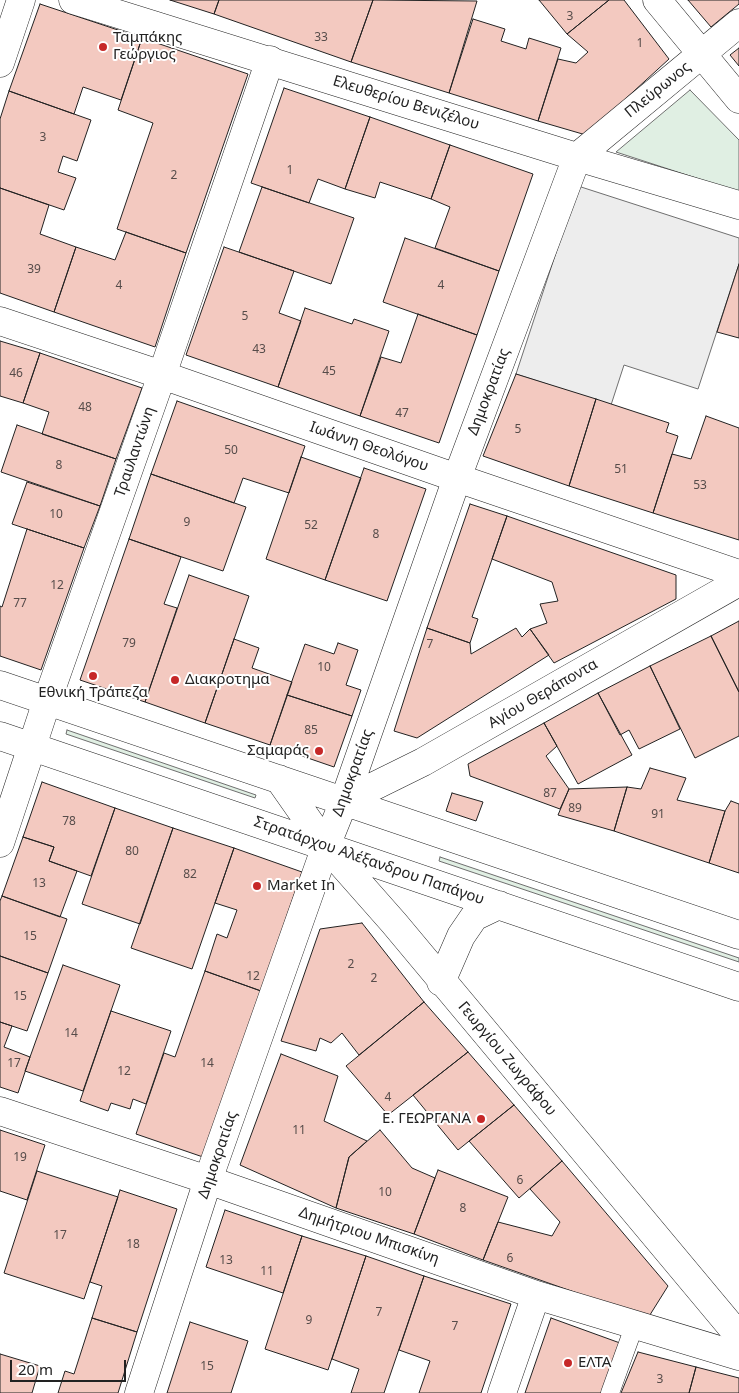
<!DOCTYPE html>
<meta charset="utf-8">
<style>
body{margin:0}
#map{position:relative;width:739px;height:1393px;overflow:hidden;background:#fff;font-family:"Noto Sans",sans-serif}
canvas{display:block}
.scale{position:absolute;left:10px;top:1360px;width:116px;height:22px;box-sizing:border-box;border:2px solid #222;border-top:0;padding-left:6px;font-size:15px;line-height:18px;white-space:nowrap;color:#222;-webkit-text-stroke:4px #fff;paint-order:stroke}
</style>
<div id="map">
<canvas width="739" height="1393"></canvas>
<div class="scale">20 m</div>
</div>
<script>
const g = document.querySelector('canvas').getContext('2d');
g.lineJoin = 'round';
function fill(path, color) { g.fillStyle = color; g.fill(path, 'evenodd'); }
const poly = rows => new Path2D(rows.map(r => 'M' + r).join(''));
function stroke(path, color, width, dash) { g.strokeStyle = color; g.lineWidth = width; g.lineCap = dash ? 'butt' : 'round'; g.setLineDash(dash || []); g.stroke(path); }
function write(font, color, halo, rows, align = 'center') {
  g.font = font + ' "Noto Sans",sans-serif'; g.lineWidth = 4; g.setLineDash([]); g.textBaseline = 'middle'; g.strokeStyle = halo; g.fillStyle = color; for (const [text, x, y, turn = 0] of rows) {
    g.save(); g.translate(x, y); g.rotate((+turn || 0) * Math.PI / 180); g.textAlign = isNaN(turn) ? turn : align; if (halo) g.strokeText(text, 0, 0); g.fillText(text, 0, 0); g.restore();
  }
}
const green = poly([
 [690,90,739,140,739,192,616,152,690,90],
 [67,730,256,795,255,798,66,734,67,730],
 [440,857,739,958,739,962,439,861,440,857]
]);
fill(green, '#e0efe3');
stroke(green, '#6f6f6f', 1);
const parking = poly([
 [578,186,739,238,739,264,698,389,624,365,611,405,516,374,578,186]
]);
fill(parking, '#ededed');
stroke(parking, '#6f6f6f', 1);
const building = poly([
 [170,0,219,0,214,14,170,0],
 [219,0,373,0,351,62,214,14,219,0],
 [373,0,477,1,449,93,351,62,373,0],
 [539,0,609,0,567,34,539,0],
 [609,0,624,0,669,59,586,135,538,121,558,59,576,63,588,52,567,34,609,0],
 [688,0,739,0,739,4,711,27,688,0],
 [40,4,142,38,121,100,83,87,74,114,9,91,40,4],
 [473,19,505,29,501,41,526,49,529,38,561,48,538,121,449,93,473,19],
 [142,38,248,74,186,253,117,229,153,123,118,110,142,38],
 [739,48,739,66,730,55,739,48],
 [284,88,370,117,345,189,318,179,309,203,251,183,284,88],
 [9,91,91,120,77,161,63,156,58,172,76,178,64,210,0,188,0,119,9,91],
 [370,117,450,145,431,199,380,182,375,198,345,189,370,117],
 [450,145,533,174,499,271,435,248,450,207,431,199,450,145],
 [262,187,354,218,331,284,239,252,262,187],
 [0,188,49,205,40,234,76,247,54,312,0,293,0,188],
 [126,232,186,253,155,347,54,312,76,247,115,260,126,232],
 [405,238,499,271,477,335,383,302,405,238],
 [224,247,294,271,279,313,301,321,278,387,186,355,224,247],
 [739,264,739,338,717,332,739,264],
 [305,308,352,324,354,319,389,331,360,416,278,387,305,308],
 [418,314,477,335,439,443,360,416,381,357,401,363,418,314],
 [0,341,40,353,23,403,0,396,0,341],
 [40,353,142,388,116,459,42,434,49,412,23,403,40,353],
 [516,374,596,399,569,486,483,456,516,374],
 [596,399,669,423,666,432,678,436,653,513,569,486,596,399],
 [177,401,305,446,289,493,243,478,234,503,151,474,177,401],
 [706,416,739,428,739,540,653,513,672,454,691,459,706,416],
 [17,425,116,459,100,506,1,472,17,425],
 [301,457,361,478,325,580,266,559,301,457],
 [364,468,426,489,387,601,325,580,364,468],
 [151,474,246,507,223,571,129,539,151,474],
 [27,482,100,506,84,548,12,524,27,482],
 [470,504,507,516,472,617,478,619,470,643,427,628,470,504],
 [507,516,676,575,676,599,554,663,530,629,547,623,540,604,558,601,552,582,492,559,507,516],
 [27,529,84,548,41,670,0,656,0,606,2,607,27,529],
 [129,539,181,557,164,604,177,608,145,702,80,680,129,539],
 [189,575,249,596,205,723,145,702,189,575],
 [739,621,739,692,711,636,739,621],
 [427,628,470,643,471,654,516,628,522,637,530,629,549,655,417,738,394,731,427,628],
 [711,636,739,692,739,736,695,758,650,666,711,636],
 [234,639,259,648,252,668,292,682,270,745,205,723,234,639],
 [338,643,358,650,346,685,361,690,352,716,287,695,305,644,334,654,338,643],
 [650,666,680,729,639,749,629,730,620,735,598,693,650,666],
 [598,693,632,755,578,784,544,723,598,693],
 [287,695,352,716,334,767,270,745,287,695],
 [544,723,557,746,546,756,569,789,560,809,470,776,468,764,544,723],
 [650,768,686,778,677,800,725,811,709,863,614,831,627,787,641,789,650,768],
 [42,782,115,808,91,876,49,861,54,847,23,837,42,782],
 [627,787,614,831,558,815,569,789,627,787],
 [452,793,483,802,476,821,446,811,452,793],
 [731,801,739,804,739,873,709,863,725,811,731,801],
 [115,808,173,828,140,924,82,904,115,808],
 [173,828,234,848,192,969,131,948,173,828],
 [23,837,54,847,49,861,77,871,60,917,2,896,23,837],
 [234,848,302,872,261,991,205,971,217,934,227,938,237,910,215,903,234,848],
 [2,896,67,919,48,973,0,956,0,901,2,896],
 [362,923,424,1002,359,1055,342,1033,331,1043,320,1038,316,1051,281,1041,320,929,362,923],
 [0,956,48,973,27,1031,0,1022,0,956],
 [63,965,120,985,83,1091,25,1071,63,965],
 [205,971,261,991,203,1157,136,1134,164,1053,175,1057,205,971],
 [424,1002,468,1052,388,1115,346,1066,424,1002],
 [111,1011,171,1031,146,1104,133,1099,130,1109,111,1103,108,1111,80,1101,111,1011],
 [0,1022,12,1026,4,1047,30,1057,18,1093,0,1087,0,1022],
 [468,1052,514,1105,458,1150,413,1095,468,1052],
 [281,1054,338,1076,324,1121,367,1141,349,1157,336,1208,240,1165,281,1054],
 [514,1105,562,1161,519,1198,469,1141,514,1105],
 [0,1130,45,1145,27,1200,0,1191,0,1130],
 [380,1130,412,1168,435,1178,414,1234,336,1208,349,1157,380,1130],
 [562,1161,668,1286,648,1318,483,1260,498,1222,552,1236,560,1222,530,1189,562,1161],
 [438,1170,508,1197,483,1260,414,1234,438,1170],
 [37,1171,118,1197,84,1299,4,1273,37,1171],
 [120,1190,177,1209,137,1332,92,1318,102,1286,90,1282,120,1190],
 [225,1210,302,1236,283,1293,206,1267,225,1210],
 [302,1236,366,1256,328,1370,265,1349,302,1236],
 [366,1256,424,1276,384,1393,351,1393,359,1369,332,1359,366,1256],
 [424,1276,511,1304,481,1393,419,1393,430,1361,399,1350,424,1276],
 [92,1318,137,1332,118,1393,58,1393,65,1371,74,1374,92,1318],
 [551,1318,620,1343,602,1393,525,1393,551,1318],
 [190,1322,248,1341,231,1393,167,1393,190,1322],
 [638,1352,696,1367,689,1393,621,1393,638,1352],
 [0,1354,40,1366,32,1393,0,1393,0,1354],
 [696,1367,739,1378,739,1393,689,1393,696,1367]
]);
fill(building, '#f3c9c0');
stroke(building, '#222', 1);
const service = poly([
 [610,1393,635,1324]
]);
const minor = poly([
 [657,0,739,99],
 [0,63,21,0],
 [0,321,162,375,457,478,739,574],
 [0,843,47,701,162,375,270,60],
 [0,1111,208,1180,536,1295,739,1356],
 [139,1393,208,1180,326,846],
 [502,1393,536,1295]
]);
const tertiary = poly([
 [73,0,577,157,739,205],
 [577,157,739,23],
 [0,685,739,935],
 [0,736,739,987],
 [279,779,326,846,394,923,739,1336],
 [344,801,423,762,739,582],
 [326,846,344,801,457,478,577,157],
 [441,982,461,936,474,917,499,905]
]);
stroke(service, '#222', 19);
stroke(minor, '#222', 29);
stroke(tertiary, '#222', 29);
stroke(service, '#fff', 18);
stroke(minor, '#fff', 28);
stroke(tertiary, '#fff', 28);
for (const [x, y, r, color] of [
 [103,47,5,"#c62828"],
 [93,676,5,"#c62828"],
 [175,680,5,"#c62828"],
 [319,751,5,"#c62828"],
 [257,886,5,"#c62828"],
 [481,1119,5,"#c62828"],
 [568,1363,5,"#c62828"]
]) { const dot = new Path2D(); dot.arc(x, y, r, 0, 2 * Math.PI); g.fillStyle = color; g.fill(dot); stroke(dot, '#fff', 2); }
write('12px', '#564c4a', null, [
 ["3",570,17],
 ["33",321,38],
 ["1",640,44],
 ["3",43,138],
 ["1",290,171],
 ["2",174,176],
 ["39",34,270],
 ["4",119,286],
 ["4",441,286],
 ["5",245,317],
 ["43",259,350],
 ["45",329,372],
 ["46",16,374],
 ["48",85,408],
 ["47",402,414],
 ["5",518,430],
 ["50",231,451],
 ["8",59,466],
 ["51",621,470],
 ["53",700,486],
 ["10",56,515],
 ["9",187,523],
 ["52",311,526],
 ["8",376,535],
 ["12",57,586],
 ["77",20,604],
 ["79",129,644],
 ["7",430,645],
 ["10",324,668],
 ["85",311,731],
 ["87",550,794],
 ["89",575,809],
 ["91",658,815],
 ["78",69,822],
 ["80",132,852],
 ["82",190,875],
 ["13",39,884],
 ["15",30,937],
 ["2",351,965],
 ["12",253,977],
 ["2",374,979],
 ["15",20,997],
 ["14",71,1034],
 ["17",14,1064],
 ["14",207,1064],
 ["12",124,1072],
 ["4",388,1098],
 ["11",299,1131],
 ["19",20,1158],
 ["6",520,1181],
 ["10",385,1193],
 ["8",463,1209],
 ["17",60,1236],
 ["18",133,1245],
 ["6",510,1259],
 ["13",226,1261],
 ["11",267,1272],
 ["7",379,1313],
 ["9",309,1321],
 ["7",455,1327],
 ["15",207,1367],
 ["3",660,1380]
]);
write('15px', '#222', '#fff', [
 ["Ταμπάκης",113,38],
 ["Γεώργιος",113,55],
 ["Διακροτημα",185,680],
 ["Εθνική Τράπεζα",93,693,"center"],
 ["Σαμαράς",309,751,"right"],
 ["Market In",267,886],
 ["Ε. ΓΕΩΡΓΑΝΑ",471,1119,"right"],
 ["ΕΛΤΑ",578,1363]
], 'left');
write('15px', '#222', '#fff', [
 ["Πλεύρωνος",658,90,-39],
 ["Ελευθερίου Βενιζέλου",406,103,17],
 ["Δημοκρατίας",489,392,-69],
 ["Ιωάννη Θεολόγου",369,447,19],
 ["Τραυλαντώνη",135,452,-71],
 ["Αγίου Θεράποντα",543,694,-30],
 ["Δημοκρατίας",353,773,-70],
 ["Στρατάρχου Αλέξανδρου Παπάγου",369,861,19],
 ["Γεωργίου Ζωγράφου",507,1059,50],
 ["Δημοκρατίας",218,1155,-71],
 ["Δημήτριου Μπισκίνη",369,1236,19]
]);
</script>
